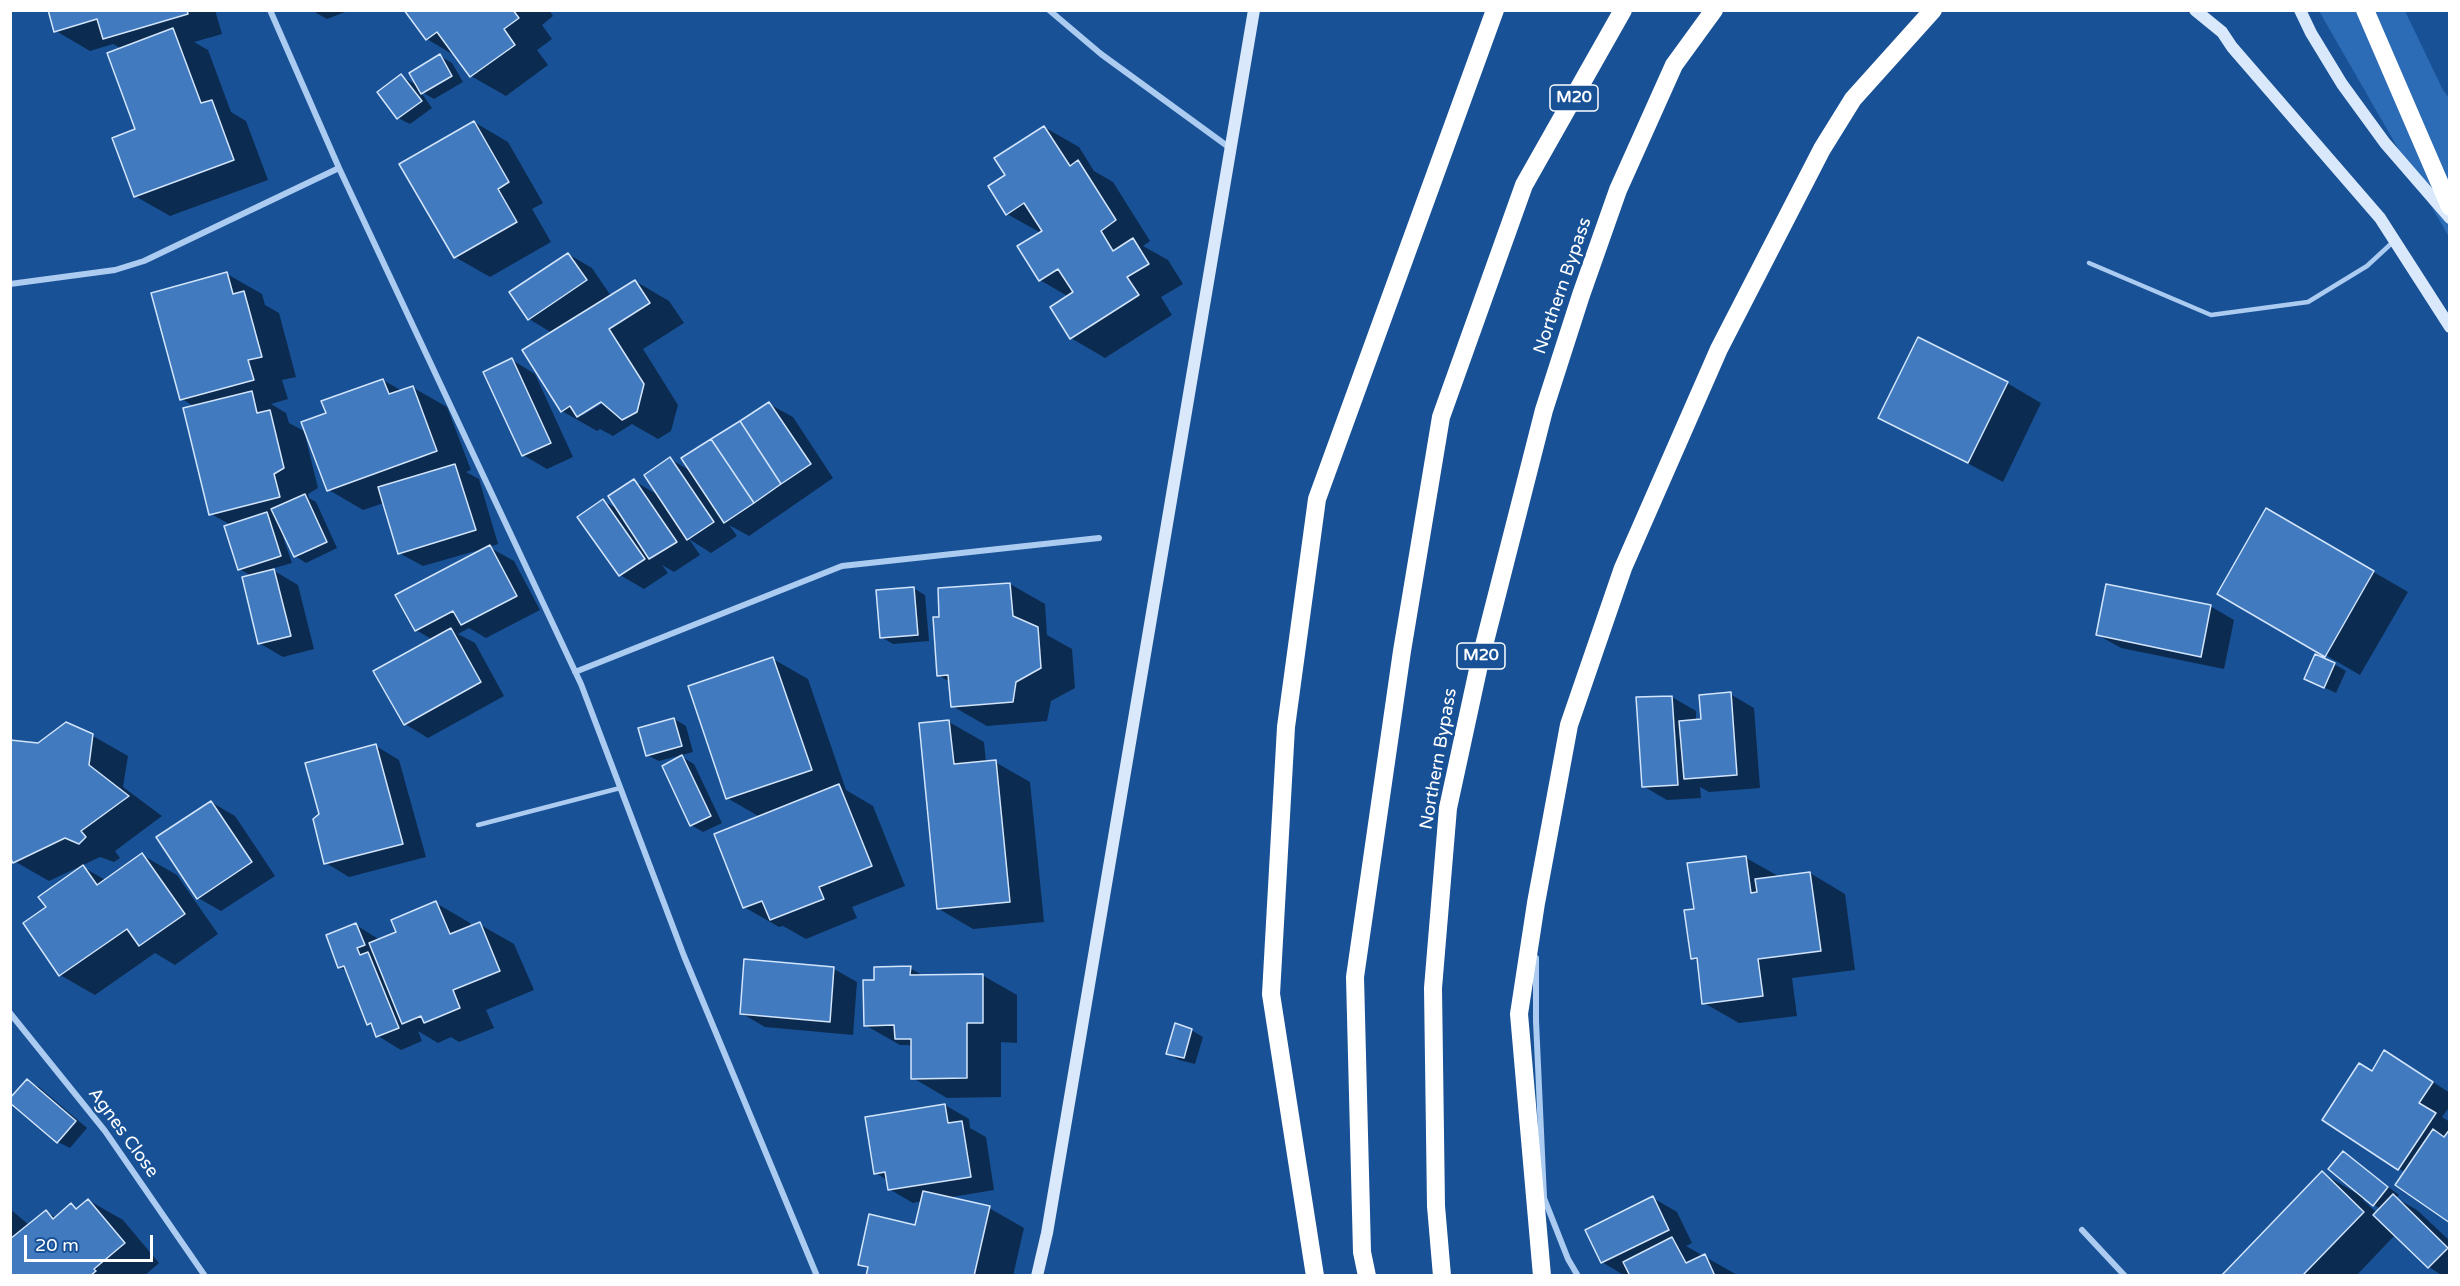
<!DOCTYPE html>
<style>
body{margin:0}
#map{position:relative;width:2460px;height:1286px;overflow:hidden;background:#185196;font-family:"Varela Round",sans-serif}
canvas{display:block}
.frame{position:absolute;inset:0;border:12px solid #fff;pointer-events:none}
.scale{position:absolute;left:24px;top:1235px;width:129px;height:27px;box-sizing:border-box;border:3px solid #fff;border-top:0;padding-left:8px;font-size:18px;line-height:21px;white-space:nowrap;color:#fff;-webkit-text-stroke:4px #185196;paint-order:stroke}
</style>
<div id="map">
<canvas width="2460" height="1286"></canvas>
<div class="frame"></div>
<div class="scale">20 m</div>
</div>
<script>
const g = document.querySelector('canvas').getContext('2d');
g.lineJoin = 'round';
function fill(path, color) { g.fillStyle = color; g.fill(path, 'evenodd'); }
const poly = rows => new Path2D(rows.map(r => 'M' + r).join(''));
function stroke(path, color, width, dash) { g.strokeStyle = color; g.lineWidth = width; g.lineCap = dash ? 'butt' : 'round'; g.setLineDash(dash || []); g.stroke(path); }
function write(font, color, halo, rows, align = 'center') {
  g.font = font + ' "Varela Round",sans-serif'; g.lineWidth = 5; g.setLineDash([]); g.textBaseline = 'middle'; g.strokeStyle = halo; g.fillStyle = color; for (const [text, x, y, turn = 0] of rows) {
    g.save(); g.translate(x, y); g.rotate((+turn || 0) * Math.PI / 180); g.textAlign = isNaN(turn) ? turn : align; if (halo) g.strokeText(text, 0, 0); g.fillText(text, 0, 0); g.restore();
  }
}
fill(poly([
 [2319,11,2405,11,2443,90,2449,98,2449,237]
]), '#2c6bb5');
fill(poly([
 [50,10,215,10,222,34,194,42,208,50,231,112,246,121,268,180,170,216,135,196,137,130,122,49,113,44,90,51,56,31],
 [311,10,350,10,327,19],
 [406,10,549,10,553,16,542,25,552,39,537,50,548,65,506,96,471,76,457,57,427,39],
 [440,56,452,63,463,82,434,99,420,91,432,108,410,124,398,118,401,76,418,86],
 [474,122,508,142,543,203,532,209,551,242,490,277,455,257],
 [1044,127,1079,147,1094,171,1113,182,1150,241,1143,246,1168,260,1183,284,1161,297,1172,315,1105,358,1071,338,1069,297,1040,280,1041,233,1007,214,1007,175],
 [568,254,592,268,611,296,635,281,669,301,684,323,643,349,678,405,671,431,658,439,632,424,613,436,600,429,597,431,562,411,552,333,529,319],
 [606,397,608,400,583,415,583,412],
 [227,274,262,294,265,305,279,313,296,377,282,380,288,399,271,404,286,413,289,423,304,431,318,488,308,494,309,498,316,502,337,548,306,563,295,556,285,536,283,537,292,563,271,569,298,585,314,649,283,657,259,643,252,576,239,569,231,525,211,514,195,407,182,399],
 [512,360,535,374,573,457,547,469,523,455],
 [383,380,402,391,412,387,447,407,471,470,466,472,479,479,498,544,489,547,514,561,540,610,486,638,469,628,458,634,475,643,504,696,428,738,405,724,433,640,416,630,486,548,423,566,399,553,384,503,363,510,329,490,328,414],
 [2007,383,2041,403,2003,482,1880,417],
 [769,404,793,417,833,478,749,536,729,525,737,536,711,553,689,539,700,555,674,572,662,565,668,573,644,589,620,575,579,517,603,501,618,509,634,481,658,495,670,459,691,471],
 [2267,510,2408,592,2360,675,2219,593],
 [1010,584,1045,604,1047,635,1072,649,1075,688,1051,701,1047,721,987,726,952,706,950,682,938,675,941,618,939,590],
 [913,588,925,595,929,641,893,644,881,637],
 [2210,606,2234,620,2224,669,2121,648,2098,635],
 [773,659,808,679,846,790,873,806,905,886,852,907,857,918,806,939,783,926,779,927,744,907,760,817,727,798],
 [2334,664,2346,671,2336,693,2306,679],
 [1730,694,1754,708,1760,788,1709,792,1700,787,1701,798,1667,800,1643,786,1672,697,1696,711,1696,721,1703,720],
 [674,719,686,726,693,752,659,761,647,755],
 [949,722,984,742,986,763,995,762,1030,782,1044,922,973,929,939,909],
 [93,736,128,756,123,787,162,816,115,851,120,858,114,862,100,857,49,881,14,861],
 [376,746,399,760,426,857,349,877,326,863],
 [682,757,694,764,722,823,703,832,691,825],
 [211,802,235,816,275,876,221,911,198,898],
 [142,855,177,875,218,934,175,965,155,953,95,995,60,975,25,924,48,908,83,867,107,881],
 [1746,858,1780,877,1810,873,1845,894,1855,970,1792,978,1797,1016,1739,1023,1704,1003,1699,962,1692,958,1695,910],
 [436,903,470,923,472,927,479,924,514,944,534,990,486,1010,494,1028,459,1042,451,1037,438,1043,418,1031,422,1041,401,1050,378,1036,374,1027,368,1024,347,971,339,967,356,925,380,940,398,933],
 [910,968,924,976,982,975,1017,995,1017,1043,1001,1042,1001,1097,947,1098,913,1078,913,1047,908,1045,900,1045,865,1025],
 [834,969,857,982,853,1035,765,1027,741,1013],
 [1191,1030,1203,1037,1195,1064,1179,1060,1168,1053],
 [2408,1066,2450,1093,2450,1106,2442,1117,2450,1122,2450,1221,2406,1173,2324,1119,2373,1072],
 [27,1081,39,1087,87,1128,70,1148,58,1142,10,1101],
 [945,1105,969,1119,970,1128,986,1137,994,1190,946,1198,989,1208,1024,1228,1013,1276,868,1276,869,1269,860,1264,916,1227,922,1201,913,1203,889,1189,887,1180,876,1173],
 [2344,1153,2399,1195,2396,1198,2417,1210,2450,1241,2450,1276,2443,1276,2429,1267,2395,1235,2356,1276,2223,1276,2322,1173,2356,1193],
 [2365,1198,2374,1205,2381,1209,2377,1213,2363,1200],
 [1653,1198,1677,1212,1692,1243,1686,1246,1739,1276,1632,1276,1631,1273,1625,1276,1602,1262],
 [88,1200,123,1220,159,1263,144,1276,10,1276,10,1209,29,1225,46,1211,56,1218,72,1205,78,1209]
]), '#0007');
const building = poly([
 [48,10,187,10,188,14,103,39,97,19,54,32,48,10],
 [404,10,513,10,519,18,504,29,515,45,470,77,437,32,426,40,404,10],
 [173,28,201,103,212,100,234,160,134,197,112,138,135,129,107,53,173,28],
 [440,54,452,76,421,94,409,73,440,54],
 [401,74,422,101,397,119,377,92,401,74],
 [474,121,509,182,498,189,517,222,454,258,399,164,474,121],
 [1044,126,1070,166,1078,160,1116,220,1101,231,1113,251,1133,238,1149,264,1127,277,1139,295,1070,339,1050,307,1073,292,1058,269,1039,281,1017,246,1042,231,1024,203,1006,215,988,186,1005,175,994,158,1044,126],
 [568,253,587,280,528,320,509,292,568,253],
 [227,272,233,294,244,291,262,357,248,360,254,380,180,400,151,293,227,272],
 [635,280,650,303,609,329,644,384,637,412,622,420,601,402,577,417,570,406,561,412,522,350,635,280],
 [1918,337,2008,382,1968,463,1878,418,1918,337],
 [512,358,551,443,522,456,483,372,512,358],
 [383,379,389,394,413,386,437,451,327,491,301,422,326,413,321,401,383,379],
 [252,391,257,413,270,410,284,468,274,474,280,497,209,515,183,408,252,391],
 [769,402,811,464,781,484,740,421,769,402],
 [740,421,781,484,754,503,711,439,740,421],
 [711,439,754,503,724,523,681,458,711,439],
 [670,457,714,522,687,540,644,475,670,457],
 [455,464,476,530,398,554,378,487,455,464],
 [634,479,677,542,649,559,608,496,634,479],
 [305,494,327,542,294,557,271,509,305,494],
 [603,499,645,559,619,576,577,517,603,499],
 [2266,508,2374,571,2325,657,2217,594,2266,508],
 [267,512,281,556,238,570,224,526,267,512],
 [490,545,517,596,461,625,453,611,415,631,395,595,490,545],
 [274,569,291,636,258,644,242,577,274,569],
 [1010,583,1013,616,1038,627,1041,668,1016,682,1013,702,951,707,948,675,937,676,933,617,939,617,938,588,1010,583],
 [2106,584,2211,605,2201,657,2096,635,2106,584],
 [914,587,918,635,880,638,876,590,914,587],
 [451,628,481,682,404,725,373,671,451,628],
 [2315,654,2335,663,2324,688,2304,679,2315,654],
 [773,657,812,770,726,799,688,686,773,657],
 [1731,692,1737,775,1684,779,1679,721,1701,719,1699,695,1731,692],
 [1672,696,1678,785,1642,787,1636,697,1672,696],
 [674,718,682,746,646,756,638,728,674,718],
 [949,720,954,764,996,760,1010,902,937,909,919,723,949,720],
 [66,722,93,734,89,765,129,796,81,831,86,837,79,844,65,838,13,863,10,858,10,740,38,743,66,722],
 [376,744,403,844,324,864,313,819,319,814,305,763,376,744],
 [682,755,711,816,690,826,662,766,682,755],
 [839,784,872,866,819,887,824,899,770,920,762,901,743,908,714,834,839,784],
 [211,801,252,862,197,899,156,837,211,801],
 [142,853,185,914,139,946,127,929,59,976,23,923,46,907,38,897,83,865,97,885,142,853],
 [1746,856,1751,893,1757,892,1755,879,1810,872,1821,951,1758,959,1763,996,1702,1004,1697,958,1691,959,1684,910,1694,909,1687,863,1746,856],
 [436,901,450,934,480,922,500,971,453,990,460,1008,424,1023,421,1016,402,1024,369,943,396,932,391,920,436,901],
 [356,923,365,945,357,948,360,955,368,952,399,1028,376,1037,371,1023,367,1025,344,966,338,968,326,935,356,923],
 [744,959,834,967,830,1022,740,1014,744,959],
 [911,966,910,975,983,974,983,1023,967,1023,967,1078,911,1079,911,1039,895,1039,894,1025,864,1026,863,980,874,980,874,967,911,966],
 [1175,1023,1192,1029,1184,1058,1166,1054,1175,1023],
 [2384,1050,2433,1082,2419,1103,2436,1113,2398,1170,2322,1120,2359,1063,2372,1071,2384,1050],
 [27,1079,76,1121,57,1143,10,1103,10,1098,27,1079],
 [945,1104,948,1123,962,1121,971,1177,888,1190,885,1172,874,1174,865,1117,945,1104],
 [2433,1129,2444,1137,2450,1129,2450,1223,2395,1185,2433,1129],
 [2343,1151,2388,1187,2373,1206,2328,1169,2343,1151],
 [2322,1171,2364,1212,2302,1276,2221,1276,2322,1171],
 [923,1191,990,1206,974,1276,866,1276,868,1267,858,1265,869,1214,915,1225,923,1191],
 [2393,1194,2448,1248,2428,1268,2373,1215,2393,1194],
 [1653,1196,1669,1230,1601,1263,1585,1230,1653,1196],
 [88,1199,125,1243,94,1269,96,1271,90,1276,10,1276,10,1239,46,1210,53,1219,71,1203,76,1209,88,1199],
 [1672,1237,1686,1263,1705,1254,1715,1276,1630,1276,1623,1262,1672,1237]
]);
fill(building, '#417abe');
stroke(building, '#d2e5fc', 1.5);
stroke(poly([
 [2089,263,2211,315,2308,302,2367,266,2393,242],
 [478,825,620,788]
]), '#abcbf1', 4.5);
stroke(poly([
 [270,10,339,168,581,684,684,956,817,1276],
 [1049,10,1101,54,1230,148],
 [10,284,115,270,144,261,339,168],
 [575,672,842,566,1099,538],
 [1536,958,1536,1021,1544,1198,1568,1259,1578,1276],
 [10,1013,105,1131,205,1276],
 [2082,1230,2125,1276]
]), '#abcbf1', 6);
stroke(poly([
 [2195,10,2222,32,2232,47,2380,218,2450,327],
 [2300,10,2311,33,2342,84,2385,143,2450,218],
 [1037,1276,1047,1233,1254,10]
]), '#d9e8fb', 12);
stroke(poly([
 [2365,10,2450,207],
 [1315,1276,1271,994,1286,727,1317,499,1495,10],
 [1367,1276,1362,1252,1355,977,1402,651,1441,417,1524,185,1623,10],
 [1442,1276,1436,1206,1433,988,1448,808,1479,665,1544,410,1581,295,1618,190,1674,65,1714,10],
 [1542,1276,1519,1014,1536,903,1569,725,1623,568,1719,349,1822,149,1853,99,1933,10]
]), '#fff', 18);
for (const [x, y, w] of [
 [1574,98,48],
 [1481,656,48]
]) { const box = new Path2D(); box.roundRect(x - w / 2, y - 13, w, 26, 4.5); g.fillStyle = '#185196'; g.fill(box); stroke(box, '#fff', 1.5); }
write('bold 16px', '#fff', null, [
 ["M20",1574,98],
 ["M20",1481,656]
]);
write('18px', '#fff', '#185196', [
 ["Northern Bypass",1563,286,-71],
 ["Northern Bypass",1439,759,-80],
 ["Agnes Close",123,1133,54]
]);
</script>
